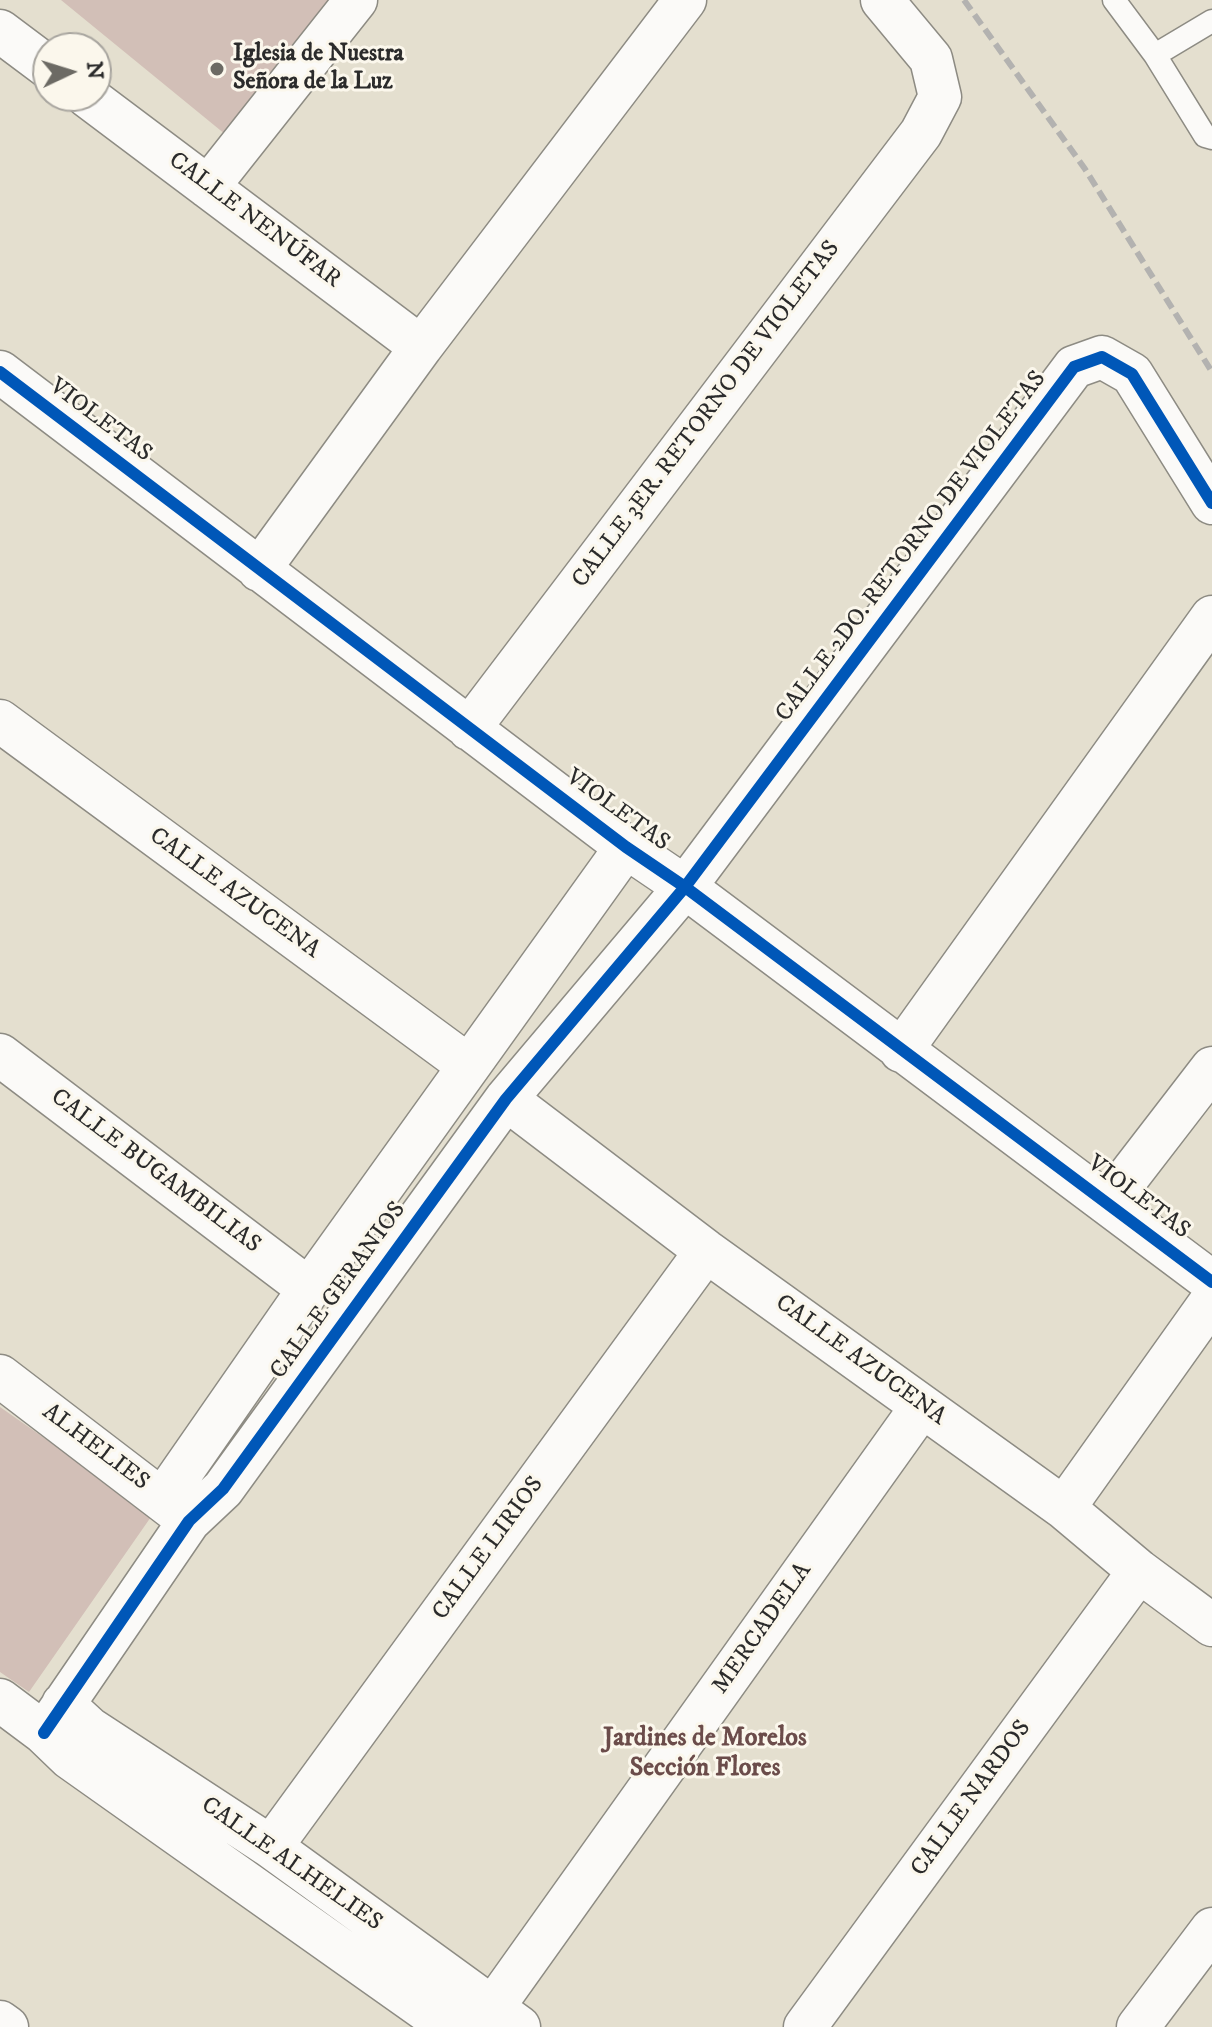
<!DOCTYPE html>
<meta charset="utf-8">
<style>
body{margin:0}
#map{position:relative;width:1212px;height:2027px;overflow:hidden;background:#e4dfcf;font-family:"IM FELL DW Pica",serif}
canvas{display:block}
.north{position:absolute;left:32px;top:32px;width:80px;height:80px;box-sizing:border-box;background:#fbf7ec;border:2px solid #a8a59f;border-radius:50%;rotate:86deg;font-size:22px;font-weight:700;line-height:32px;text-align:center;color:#2b2b2b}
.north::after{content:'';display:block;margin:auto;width:28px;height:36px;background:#6c6a64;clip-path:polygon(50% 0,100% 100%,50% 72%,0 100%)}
</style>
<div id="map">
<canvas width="1212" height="2027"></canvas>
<div class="north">N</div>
</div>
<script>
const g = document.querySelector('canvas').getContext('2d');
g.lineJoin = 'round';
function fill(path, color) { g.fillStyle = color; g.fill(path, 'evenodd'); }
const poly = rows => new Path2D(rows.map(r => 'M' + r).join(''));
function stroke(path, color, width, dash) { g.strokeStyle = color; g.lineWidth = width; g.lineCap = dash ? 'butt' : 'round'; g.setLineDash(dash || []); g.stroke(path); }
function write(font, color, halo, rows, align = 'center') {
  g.font = font + ' "IM FELL DW Pica",serif'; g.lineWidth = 6; g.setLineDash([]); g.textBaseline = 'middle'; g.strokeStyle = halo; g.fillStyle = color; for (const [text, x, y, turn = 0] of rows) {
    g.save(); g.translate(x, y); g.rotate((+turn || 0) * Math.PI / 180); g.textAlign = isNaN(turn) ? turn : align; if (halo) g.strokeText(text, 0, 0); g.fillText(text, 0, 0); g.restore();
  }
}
fill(poly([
 [61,0,343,0,231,139],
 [0,1407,153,1514,29,1692,0,1672]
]), '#d2bfb7');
const service = poly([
 [1114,0,1155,55,1205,136,1212,138],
 [1155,55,1212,21]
]);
const minor = poly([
 [0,31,48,67],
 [87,96,421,347],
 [208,187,356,0],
 [0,372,626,847,685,887,1212,1282],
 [259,570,421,347,685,0],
 [0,721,469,1066],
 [469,729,921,133,940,97,931,59,882,0],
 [901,1051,1212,617],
 [0,1055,309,1289],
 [506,1099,706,1251,1064,1508,1139,1571,1212,1625],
 [1108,1203,1212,1068],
 [0,1376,183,1516],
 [163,1499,309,1289,626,847],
 [1064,1508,1212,1300],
 [0,1700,44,1733,70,1758,450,2027],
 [63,1704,89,1728,271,1847,519,2027],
 [44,1733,189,1521,223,1489,506,1099,685,887,1074,367,1102,357,1132,374,1212,503],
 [271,1847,706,1251],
 [0,2022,7,2027],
 [479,2027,922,1406],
 [805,2027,1139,1571],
 [1138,2027,1212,1929]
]);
stroke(service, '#8d8b83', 25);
stroke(minor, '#8d8b83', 45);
stroke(service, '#fbfaf8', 22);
stroke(minor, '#fbfaf8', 42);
stroke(poly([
 [964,0,1085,169,1212,372]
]), '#b3b2b0', 6, [12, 6]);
stroke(poly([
 [0,372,626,847,685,887,1212,1282],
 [44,1733,189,1521,223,1489,506,1099,685,887,1074,367,1102,357,1132,374,1212,503]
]), '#0057b8', 12);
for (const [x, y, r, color] of [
 [217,69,8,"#6c6a64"]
]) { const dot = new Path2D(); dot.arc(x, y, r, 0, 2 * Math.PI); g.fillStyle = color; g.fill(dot); stroke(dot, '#fbf7ec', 3); }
write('bold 24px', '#2b2b2b', '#fbf7ec', [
 ["Iglesia de Nuestra",233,55],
 ["Señora de la Luz",233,83]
], 'left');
write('24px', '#2b2b2b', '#fbf7ec', [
 ["CALLE NENÚFAR",254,221,37],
 ["CALLE 3ER. RETORNO DE VIOLETAS",707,415,-53],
 ["VIOLETAS",100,421,37],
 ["CALLE 2DO. RETORNO DE VIOLETAS",912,547,-53],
 ["VIOLETAS",617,811,36],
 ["CALLE AZUCENA",234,894,36],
 ["CALLE BUGAMBILIAS",155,1172,37],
 ["VIOLETAS",1138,1198,37],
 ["CALLE GERANIOS",339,1291,-54],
 ["CALLE AZUCENA",860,1361,36],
 ["ALHELIES",95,1448,37],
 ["CALLE LIRIOS",489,1549,-54],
 ["MERCADELA",763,1629,-55],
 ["CALLE NARDOS",972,1799,-54],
 ["CALLE ALHELIES",291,1865,35]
]);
write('bold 26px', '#6b4c4a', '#fbf7ec', [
 ["Jardines de Morelos",705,1740],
 ["Sección Flores",705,1770]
]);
</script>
